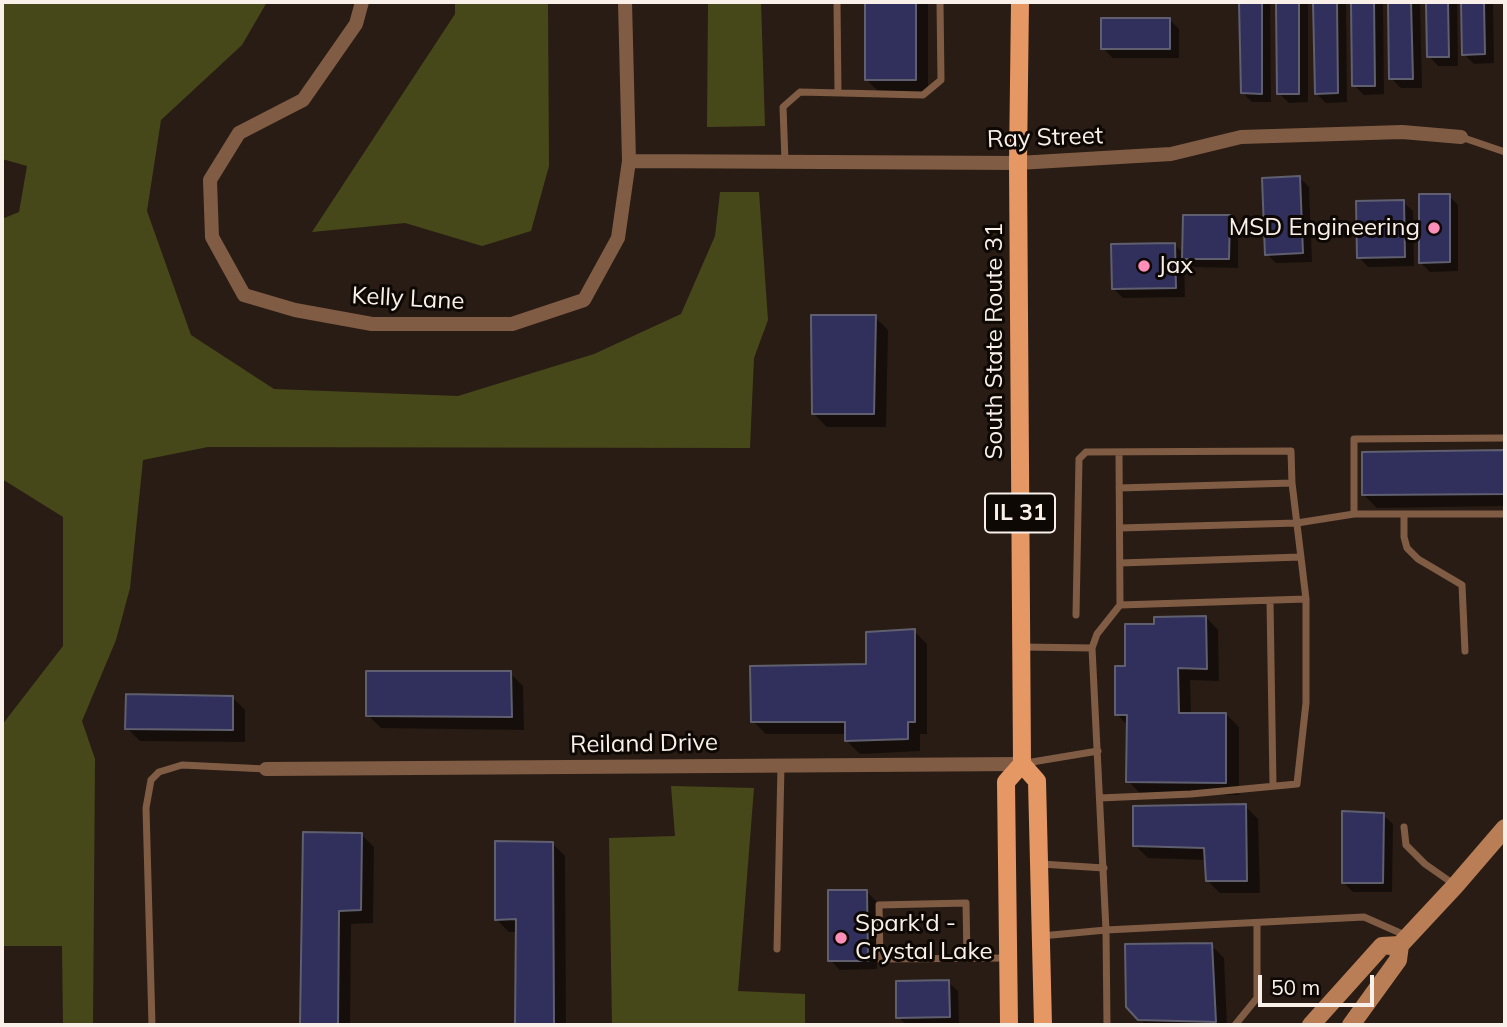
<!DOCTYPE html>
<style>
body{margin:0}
#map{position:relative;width:1507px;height:1027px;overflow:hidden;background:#291c14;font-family:Mulish,sans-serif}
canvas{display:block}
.frame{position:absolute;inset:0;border:4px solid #f9f0ea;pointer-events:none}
.scale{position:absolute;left:1258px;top:975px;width:116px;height:32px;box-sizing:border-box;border:4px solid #f9f0ea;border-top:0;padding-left:9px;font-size:21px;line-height:24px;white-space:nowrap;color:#f9f0ea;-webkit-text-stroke:5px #0e0805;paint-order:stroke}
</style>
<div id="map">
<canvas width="1507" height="1027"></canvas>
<div class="frame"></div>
<div class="scale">50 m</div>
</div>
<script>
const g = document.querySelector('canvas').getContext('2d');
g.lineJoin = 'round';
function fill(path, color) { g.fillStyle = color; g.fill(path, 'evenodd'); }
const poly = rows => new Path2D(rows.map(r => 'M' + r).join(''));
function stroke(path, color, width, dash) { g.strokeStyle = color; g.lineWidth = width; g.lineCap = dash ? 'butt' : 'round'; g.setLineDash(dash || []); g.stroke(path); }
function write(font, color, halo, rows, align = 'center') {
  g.font = font + ' Mulish,sans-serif'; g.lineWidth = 6; g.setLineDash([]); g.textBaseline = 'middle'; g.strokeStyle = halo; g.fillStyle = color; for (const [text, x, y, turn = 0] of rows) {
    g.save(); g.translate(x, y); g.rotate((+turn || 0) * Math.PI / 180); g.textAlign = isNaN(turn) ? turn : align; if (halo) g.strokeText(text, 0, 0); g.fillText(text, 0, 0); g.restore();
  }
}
fill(poly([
 [2,2,267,2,242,45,161,120,147,211,191,335,274,389,458,396,594,354,681,314,715,236,720,192,759,192,768,320,754,358,750,448,208,447,143,460,130,588,116,640,82,721,95,759,93,1025,63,1025,62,946,2,946,2,725,63,646,63,517,2,479,2,219,19,212,27,166,2,159],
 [455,2,548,2,549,166,531,231,482,246,405,223,312,232,455,14],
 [708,2,761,2,765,126,707,127],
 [671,786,754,788,738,991,805,994,805,1025,612,1025,609,838,675,836]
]), '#47481a');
fill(poly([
 [867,2,928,2,928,92,880,93,867,80],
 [1241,2,1270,2,1271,102,1252,102,1242,92],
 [1278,2,1308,2,1308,102,1289,103,1279,93],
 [1315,2,1346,2,1347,102,1326,103,1316,93],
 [1353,2,1383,2,1384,94,1364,95,1354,85],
 [1390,2,1420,2,1422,88,1401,88,1391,78],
 [1428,2,1457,2,1458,66,1438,66,1429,56],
 [1463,2,1493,2,1494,63,1474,64,1464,54],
 [1169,19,1179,29,1179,58,1113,58,1103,48],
 [1300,178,1309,187,1312,262,1276,263,1267,254],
 [1449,196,1458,205,1458,271,1430,272,1420,262],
 [1403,202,1413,211,1414,266,1368,267,1359,257],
 [1229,217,1238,227,1238,268,1194,267,1184,258,1185,297,1123,298,1114,289,1175,245,1184,254],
 [875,317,888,330,886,427,827,427,814,414],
 [1505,452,1505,506,1377,508,1364,495,1364,454],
 [1206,617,1218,630,1219,681,1190,680,1191,714,1226,714,1239,727,1239,795,1141,794,1128,781,1128,726,1117,714,1127,668,1155,626],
 [914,631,927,644,927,734,920,734,920,751,860,754,847,741,847,734,766,734,753,721,867,666],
 [510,673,523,686,524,730,381,728,368,715],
 [232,697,245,710,245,742,140,741,127,728],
 [1245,806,1258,819,1260,893,1220,893,1207,880,1206,860,1148,858,1135,845],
 [1383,815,1393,824,1392,892,1353,892,1344,883],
 [304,834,361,834,374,847,373,923,351,924,350,1025,302,1025],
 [552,843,565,856,566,1025,517,1025,517,932,509,932,496,919],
 [867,892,876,901,877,969,840,970,830,960],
 [1211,945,1224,958,1227,1025,1146,1025,1127,1006],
 [948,982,958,991,959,1025,907,1025,898,1017]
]), '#0007');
const building = poly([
 [865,2,916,2,916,80,865,80,865,2],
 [1239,2,1262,2,1262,94,1241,93,1239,2],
 [1276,2,1299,2,1299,94,1277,94,1276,2],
 [1313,2,1337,2,1338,93,1315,94,1313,2],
 [1351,2,1374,2,1375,86,1352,86,1351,2],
 [1388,2,1411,2,1413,79,1389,79,1388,2],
 [1426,2,1448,2,1449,57,1427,57,1426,2],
 [1461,2,1484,2,1485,54,1462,55,1461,2],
 [1101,18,1170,18,1170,49,1101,49,1101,18],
 [1300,176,1303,253,1265,255,1262,178,1300,176],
 [1419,194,1450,194,1450,262,1419,263,1419,194],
 [1404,200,1405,257,1357,258,1356,201,1404,200],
 [1183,215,1230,215,1229,259,1182,259,1183,215],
 [1175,243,1176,288,1112,289,1111,244,1175,243],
 [811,315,876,315,874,414,812,414,811,315],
 [1505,450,1505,494,1362,495,1362,452,1505,450],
 [1206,616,1207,669,1178,668,1179,713,1226,713,1226,783,1126,782,1127,715,1115,715,1115,666,1125,666,1125,624,1154,624,1154,617,1206,616],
 [915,629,915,722,908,722,908,739,845,741,845,722,751,722,750,666,866,664,866,632,915,629],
 [366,671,511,671,512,717,366,716,366,671],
 [126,694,233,696,233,730,125,729,126,694],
 [1246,804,1247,881,1206,881,1204,848,1133,846,1133,806,1246,804],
 [1342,811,1384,813,1383,883,1342,883,1342,811],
 [303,832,362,833,361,910,339,911,338,1025,300,1025,303,832],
 [495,841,553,842,554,1025,515,1025,516,919,495,920,495,841],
 [828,890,867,890,868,961,828,961,828,890],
 [1212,943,1216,1022,1138,1020,1126,1007,1125,944,1212,943],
 [949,980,950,1017,896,1018,896,981,949,980]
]);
fill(building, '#312f5b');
stroke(building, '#5f5f70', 2);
stroke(poly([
 [837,2,838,93],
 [1461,137,1505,152],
 [785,161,783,107,800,92,923,95,941,80,940,2],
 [1505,438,1354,439,1354,514,1505,514],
 [1119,452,1120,605],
 [1119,488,1292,483],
 [1404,514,1404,537,1407,548,1418,559,1462,585,1465,651],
 [1120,528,1297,523,1354,514],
 [1120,563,1301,557],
 [1270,601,1273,785],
 [1076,615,1079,459,1086,452,1291,451,1292,483,1306,599,1306,703,1297,784,1191,794,1100,798],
 [1022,647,1092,648],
 [1026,763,1098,751],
 [1404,827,1406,845,1425,864,1455,885],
 [1041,864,1104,868],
 [1041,936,1106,930,1364,917,1407,936],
 [777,949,781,766],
 [967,958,966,903,879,905,880,959,1009,958],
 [152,1025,146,808,151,780,159,772,182,765,266,769],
 [1107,1025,1106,930,1092,648,1097,634,1120,605,1306,599],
 [1235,1025,1257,998,1257,923]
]), '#815c44', 7);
stroke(poly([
 [362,2,356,24,303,100,239,133,210,180,212,237,244,295,295,310,372,324,512,324,584,300,618,238,629,161,625,2],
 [629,161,1018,163,1171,154,1241,137,1402,132,1461,137],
 [266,769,1022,764]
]), '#815c44', 14);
stroke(poly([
 [1311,1025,1382,946,1400,945],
 [1351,1025,1398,960,1400,945,1455,886,1505,828]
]), '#b97e56', 18);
stroke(poly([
 [1022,764,1037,781,1043,1025],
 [1009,1025,1006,782,1022,764,1018,163,1020,2]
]), '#e59764', 18);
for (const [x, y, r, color] of [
 [1434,228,7,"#ff8eb9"],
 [1144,266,7,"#ff8eb9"],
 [841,938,7,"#ff8eb9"]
]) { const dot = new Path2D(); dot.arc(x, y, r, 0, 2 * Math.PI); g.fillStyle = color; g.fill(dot); stroke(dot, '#0e0805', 2.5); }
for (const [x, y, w] of [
 [1020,513,70]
]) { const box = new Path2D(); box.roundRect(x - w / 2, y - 19.5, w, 39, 5); g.fillStyle = '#0e0805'; g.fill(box); stroke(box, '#f9f0ea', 2); }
write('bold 23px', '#f9f0ea', null, [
 ["IL 31",1020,513]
]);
write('24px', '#f9f0ea', '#0e0805', [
 ["Ray Street",1045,138,-2],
 ["Kelly Lane",408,299,3],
 ["South State Route 31",995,341,-90],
 ["Reiland Drive",644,744,-1]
]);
write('24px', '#f9f0ea', '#0e0805', [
 ["MSD Engineering",1420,228,"right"],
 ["Jax",1158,266],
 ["Spark'd -",855,924],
 ["Crystal Lake",855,952]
], 'left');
</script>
